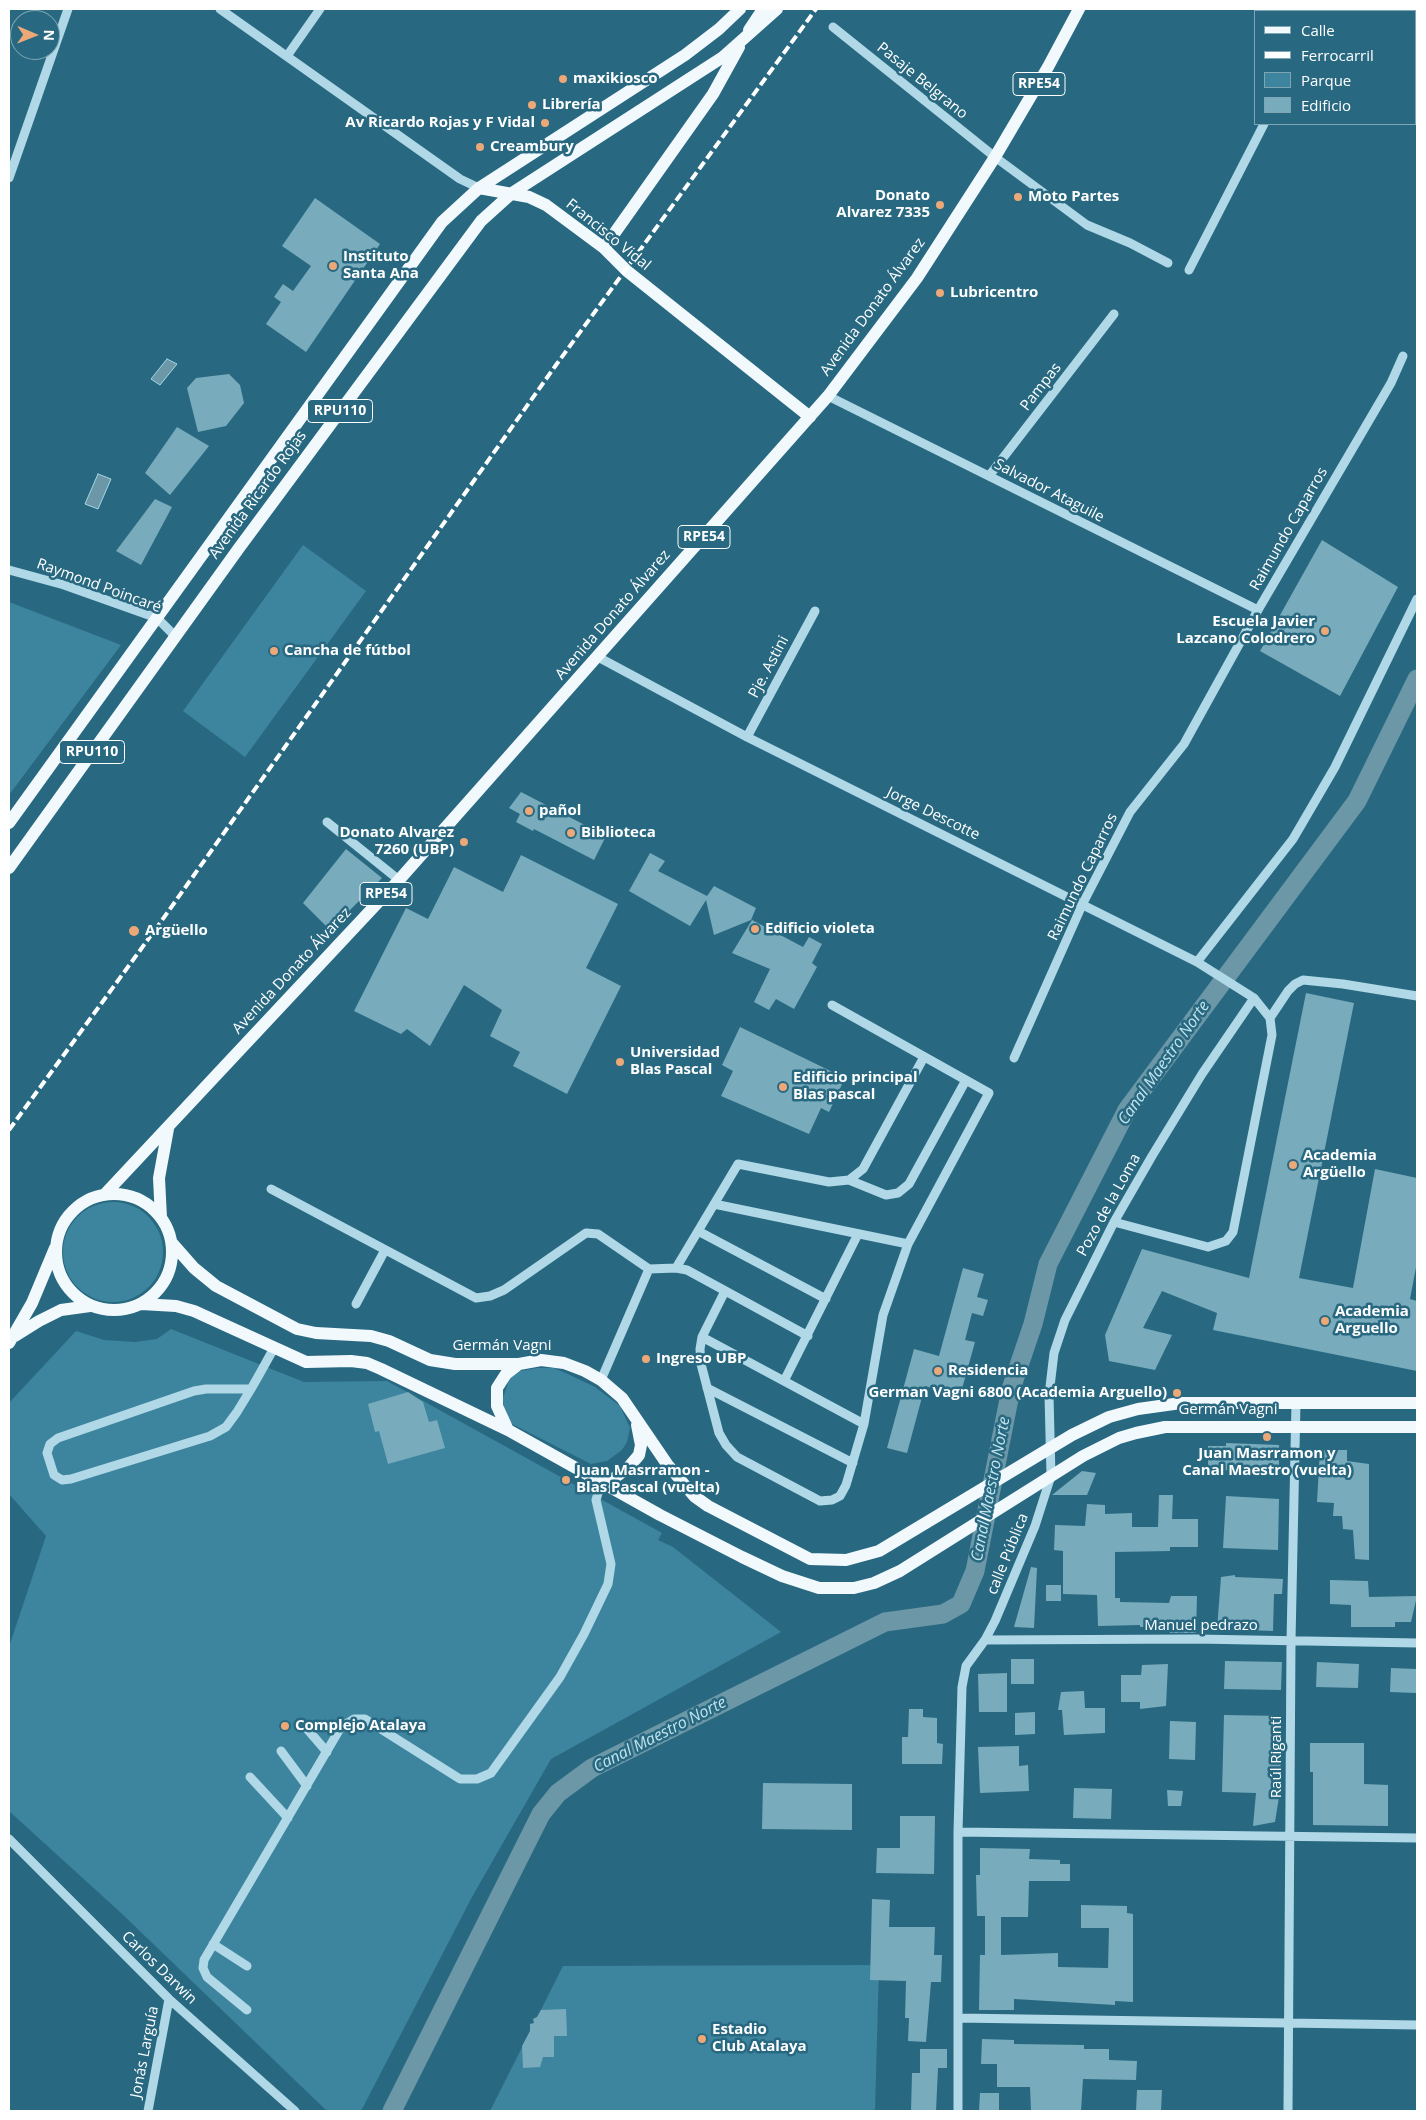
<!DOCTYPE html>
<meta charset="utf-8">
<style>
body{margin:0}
#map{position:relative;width:1426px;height:2120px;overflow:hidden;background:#286981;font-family:"Open Sans",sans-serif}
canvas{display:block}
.frame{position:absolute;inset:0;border:10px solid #fff;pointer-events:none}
.legend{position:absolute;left:1254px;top:10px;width:162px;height:115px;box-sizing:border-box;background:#286981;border:1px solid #7ea5b3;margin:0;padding:6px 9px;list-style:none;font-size:15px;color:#fff}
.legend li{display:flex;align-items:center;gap:10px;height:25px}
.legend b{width:25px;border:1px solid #7ea5b3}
.north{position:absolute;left:10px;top:10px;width:50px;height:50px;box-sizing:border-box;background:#286981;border:1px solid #7ea5b3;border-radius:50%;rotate:91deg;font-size:14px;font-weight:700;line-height:20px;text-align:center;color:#fff}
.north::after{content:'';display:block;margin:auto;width:18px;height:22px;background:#eda877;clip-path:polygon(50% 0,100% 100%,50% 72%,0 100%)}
</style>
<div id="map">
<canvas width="1426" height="2120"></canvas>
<div class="frame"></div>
<ul class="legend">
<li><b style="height:6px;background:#f1f9fd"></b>Calle</li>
<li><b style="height:6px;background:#fff"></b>Ferrocarril</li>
<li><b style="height:14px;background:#3d859e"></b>Parque</li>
<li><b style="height:14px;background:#78abbc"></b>Edificio</li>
</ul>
<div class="north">N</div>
</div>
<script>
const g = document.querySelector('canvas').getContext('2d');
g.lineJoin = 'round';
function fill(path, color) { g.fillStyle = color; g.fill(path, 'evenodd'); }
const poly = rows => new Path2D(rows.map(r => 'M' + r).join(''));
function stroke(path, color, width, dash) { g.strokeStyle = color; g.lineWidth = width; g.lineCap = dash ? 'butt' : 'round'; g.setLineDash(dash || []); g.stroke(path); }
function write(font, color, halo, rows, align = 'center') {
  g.font = font + ' "Open Sans",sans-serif'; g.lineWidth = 5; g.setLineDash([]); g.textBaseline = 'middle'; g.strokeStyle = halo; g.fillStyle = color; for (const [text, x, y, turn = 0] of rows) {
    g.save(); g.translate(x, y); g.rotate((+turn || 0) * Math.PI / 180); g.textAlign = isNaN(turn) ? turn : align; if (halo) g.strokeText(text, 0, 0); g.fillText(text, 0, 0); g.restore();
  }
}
fill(poly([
 [303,545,366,591,245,757,183,711],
 [9,602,121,645,9,795],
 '63 1252a50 50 0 1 1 100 0a50 50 0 1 1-100 0Z',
 [171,1329,304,1382,387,1381,662,1533,658,1540,673,1547,781,1632,551,1759,472,1897,361,2111,327,2111,120,1912,9,1811,9,1647,46,1536,9,1494,9,1447,11,1446,9,1444,9,1403,76,1331,104,1340,135,1342,157,1339],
 [537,1368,554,1368,572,1376,595,1387,620,1406,630,1428,627,1442,622,1450,607,1461,591,1464,514,1425,504,1416,503,1398,510,1377,520,1371],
 [879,1965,875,2111,490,2111,563,1966]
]), '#3d859e');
const water = poly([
 [167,359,177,364,160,385,151,379,167,359],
 [98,474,111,479,98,509,85,504,98,474]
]);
fill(water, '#6b97a7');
stroke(water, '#a5d6e6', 1);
stroke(poly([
 [392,2111,541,1814,558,1793,592,1768,885,1622,943,1614,961,1604,975,1571,1011,1389,1033,1324,1048,1264,1127,1110,1357,801,1417,679]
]), '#6b97a7', 19);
fill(poly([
 [315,198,380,244,306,352,266,324,281,302,274,297,283,284,293,291,311,266,282,246],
 [229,374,240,385,244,403,226,426,198,432,187,388,196,378],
 [177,427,209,446,170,495,145,473],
 [155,499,172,507,141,565,116,551],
 [1322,540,1398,587,1340,696,1260,651],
 [521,792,606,836,594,860,534,829,533,831,516,822,520,814,509,808],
 [346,849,382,878,330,930,303,903],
 [650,853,665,861,658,871,707,896,714,886,756,908,751,920,714,935,706,900,690,926,629,891],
 [521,855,618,904,586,968,621,986,567,1094,513,1066,520,1052,490,1036,502,1010,464,985,430,1046,407,1029,401,1034,354,1011,406,908,428,919,454,867,503,892],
 [752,920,803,947,809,937,822,944,812,963,817,967,794,1009,776,999,769,1010,754,1002,770,969,732,953],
 [1306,993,1354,1003,1299,1278,1353,1288,1375,1169,1417,1178,1417,1262,1410,1299,1417,1301,1417,1371,1213,1330,1217,1313,1162,1291,1143,1328,1172,1335,1155,1370,1109,1361,1105,1335,1142,1249,1249,1278],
 [740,1027,845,1078,829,1112,821,1108,809,1134,721,1096,733,1071,722,1065],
 [963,1268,984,1274,977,1297,988,1300,983,1316,972,1313,965,1340,975,1342,960,1396,925,1386,907,1453,887,1448,914,1349,939,1356],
 [408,1392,423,1402,429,1422,437,1420,445,1448,388,1464,379,1431,375,1432,368,1404],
 [1226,1443,1279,1445,1279,1470,1239,1469,1208,1472,1208,1446,1226,1446],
 [1320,1450,1347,1450,1347,1461,1369,1464,1369,1560,1355,1559,1353,1530,1343,1529,1342,1516,1333,1516,1334,1503,1317,1502],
 [1082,1471,1096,1473,1087,1495,1052,1495],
 [1159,1495,1173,1495,1172,1519,1198,1519,1198,1547,1170,1547,1170,1551,1115,1552,1115,1598,1120,1598,1120,1602,1169,1603,1171,1596,1197,1596,1196,1633,1170,1633,1170,1627,1140,1627,1140,1625,1098,1626,1097,1595,1063,1594,1063,1551,1054,1550,1055,1525,1085,1526,1087,1504,1105,1505,1105,1514,1132,1513,1132,1527,1158,1527],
 [1226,1496,1279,1499,1278,1550,1223,1548],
 [1031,1567,1037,1568,1034,1628,1014,1627],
 [1235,1575,1235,1577,1283,1579,1282,1594,1274,1594,1273,1631,1217,1629,1221,1577],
 [1330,1580,1368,1581,1369,1597,1417,1596,1411,1622,1395,1622,1395,1627,1351,1627,1351,1605,1330,1604],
 [1046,1585,1061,1585,1061,1601,1046,1601],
 [1011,1659,1034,1659,1034,1684,1011,1684],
 [1225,1661,1282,1662,1281,1690,1224,1689],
 [1317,1662,1359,1664,1358,1688,1316,1687],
 [1168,1664,1166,1706,1140,1709,1140,1702,1121,1702,1121,1675,1141,1675,1142,1665],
 [1391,1668,1416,1669,1416,1693,1390,1692],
 [1007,1673,1007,1712,979,1712,978,1674],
 [1084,1691,1085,1708,1105,1708,1105,1733,1064,1735,1062,1710,1058,1710,1061,1692],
 [909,1709,923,1709,923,1717,937,1718,937,1743,943,1744,942,1764,902,1764,902,1737,908,1737],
 [1035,1712,1035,1734,1015,1735,1015,1713],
 [1224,1715,1283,1716,1279,1797,1275,1822,1253,1826,1256,1793,1222,1792],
 [1170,1721,1196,1722,1195,1760,1169,1759],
 [1310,1743,1364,1743,1364,1784,1388,1785,1388,1826,1313,1825,1313,1772,1310,1772],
 [1019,1746,1019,1766,1028,1765,1029,1791,980,1793,978,1747],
 [763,1783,852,1784,852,1830,762,1829],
 [1074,1788,1112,1789,1111,1819,1073,1818],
 [1167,1790,1183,1791,1181,1806,1168,1806],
 [900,1816,935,1816,934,1874,876,1873,877,1848,900,1848],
 [980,1848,1030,1849,1029,1859,1060,1860,1060,1864,1070,1864,1070,1881,1029,1881,1028,1917,1001,1917,1001,1955,1058,1953,1058,1967,1108,1968,1109,1928,1081,1928,1081,1905,1127,1906,1127,1913,1133,1914,1133,2002,1115,2001,1115,2005,1014,1999,1014,2010,979,2010,980,1955,985,1955,985,1916,977,1916,976,1875,980,1875],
 [872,1899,890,1900,889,1927,935,1927,934,1955,942,1955,941,1982,931,1982,926,2042,908,2041,909,2018,905,2018,906,1981,870,1980],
 [566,2009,567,2036,554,2036,554,2057,543,2057,540,2067,523,2068,522,2046,530,2031,530,2024,534,2023,533,2019,537,2017,541,2010],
 [982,2039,1014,2040,1014,2044,1084,2045,1084,2049,1109,2049,1109,2060,1137,2061,1136,2080,1083,2079,1081,2111,1031,2111,1030,2087,997,2087,997,2064,981,2064],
 [920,2049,947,2049,947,2068,938,2068,936,2111,911,2111,912,2073,920,2073],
 [1137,2090,1162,2090,1161,2111,1136,2111],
 [980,2093,999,2093,999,2111,979,2111]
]), '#78abbc');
stroke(poly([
 [220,9,460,179,479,188],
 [1359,9,1364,11],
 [1323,11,1324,9],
 [833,27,995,157,1087,225,1130,243,1168,263],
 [1415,41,1417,42],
 [287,56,320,9],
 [9,178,68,9],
 [1189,270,1264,124],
 [828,396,1258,610],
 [989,476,1114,314],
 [9,570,64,585,157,618,175,636],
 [598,657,747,737,1197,962,1254,998,1270,1018,1272,1035,1233,1232,1226,1241,1208,1247,1114,1222],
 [747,737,815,611],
 [327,822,399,880],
 [1197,962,1293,839,1335,767,1417,599],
 [1270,1018,1288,991,1295,984,1303,980,1343,984,1417,996],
 [1014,1058,1083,903,1130,812,1184,744,1258,610,1391,383,1403,356],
 [849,1180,886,1195,898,1193,909,1184,966,1080],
 [271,1189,476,1298,490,1296,504,1290,586,1233,598,1234,649,1269,676,1268,687,1270,808,1336],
 [714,1204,908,1244],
 [698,1231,826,1299],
 [676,1268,738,1164,829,1182,849,1180,863,1169,924,1057],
 [725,1291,702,1337,700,1349,701,1364,719,1433,726,1445,737,1457,820,1501,832,1500,840,1496,846,1485,864,1424,883,1315,908,1244,989,1093,832,1005],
 [356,1304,385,1250],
 [702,1337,864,1424],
 [601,1380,649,1269],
 [784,1381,858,1234],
 [707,1388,853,1463],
 [251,1389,206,1389,194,1391,58,1438,50,1444,47,1453,54,1475,62,1480,71,1479,210,1436,226,1427,237,1412,251,1389,259,1375,274,1348],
 [985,1640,1196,1639,1417,1643],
 [308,1730,327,1752],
 [281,1751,307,1786],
 [250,1777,288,1818],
 [958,1832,1417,1838],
 [9,1839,169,1999,295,2111],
 [213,1944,247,1966],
 [247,2010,207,1977,203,1968,204,1960,341,1727,354,1719,365,1719,460,1779,477,1779,491,1773,560,1677,584,1634,608,1584,611,1564,596,1500,598,1493,606,1484],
 [958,2018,1417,2025],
 [148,2111,169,1999],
 [958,2111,958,1832,962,1687,966,1666,985,1640,995,1621,1035,1526,1051,1476,1049,1395,1054,1353,1065,1320,1114,1222,1152,1156,1202,1074,1254,998],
 [1288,2111,1291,1641,1296,1402]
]), '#b0d8e6', 9);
stroke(poly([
 [749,30,763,9],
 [479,188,529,197,546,205,604,248,627,271,810,417],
 [604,248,713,94,739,47],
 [9,823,442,222,479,188,685,55,719,29,740,9],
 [9,868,239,548,481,221,512,193,723,57,777,9],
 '56 1252a58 58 0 1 1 116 0a58 58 0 1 1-116 0Z',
 [104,1195,399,880,828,396,917,278,995,157,1048,67,1079,9],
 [161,1218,159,1178,168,1129],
 [172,1243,194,1268,216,1286,297,1329,316,1333,371,1336,389,1341,430,1360,455,1364,519,1364,541,1360,564,1363,585,1371,601,1380,622,1398,667,1464,694,1496,708,1506,810,1559,846,1560,879,1551,1072,1435,1109,1417,1138,1409,1181,1403,1417,1403],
 [141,1304,176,1306,194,1311,306,1362,351,1361,367,1363,381,1369,508,1430,660,1515,742,1557,782,1576,819,1588,854,1588,874,1583,900,1571,1083,1456,1119,1438,1136,1433,1165,1427,1417,1427],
 [15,1336,39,1321,61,1310,90,1306],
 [9,1343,32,1303,55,1248],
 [508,1430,497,1406,497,1388,506,1374,519,1364],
 [606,1484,628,1468,639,1455,641,1445,637,1425]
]), '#f1f9fd', 12);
stroke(poly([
 [9,1130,160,923,556,365,816,9]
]), '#fff', 4, [9, 4]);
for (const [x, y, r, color] of [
 [563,79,5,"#eda877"],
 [532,105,5,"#eda877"],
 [545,123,5,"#eda877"],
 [480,147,5,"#eda877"],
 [1018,197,5,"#eda877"],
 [940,205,5,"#eda877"],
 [333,266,5,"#eda877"],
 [940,293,5,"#eda877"],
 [1325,631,5,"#eda877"],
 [274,651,5,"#eda877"],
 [529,811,5,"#eda877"],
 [571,833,5,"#eda877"],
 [464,842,5,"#eda877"],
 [755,929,5,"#eda877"],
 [134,931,6,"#eda877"],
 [620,1062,5,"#eda877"],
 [783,1087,5,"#eda877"],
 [1293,1165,5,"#eda877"],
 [1325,1321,5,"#eda877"],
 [646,1359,5,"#eda877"],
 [938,1371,5,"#eda877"],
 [1177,1393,5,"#eda877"],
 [1267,1437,5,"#eda877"],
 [566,1480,5,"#eda877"],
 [285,1726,5,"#eda877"],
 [702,2039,5,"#eda877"]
]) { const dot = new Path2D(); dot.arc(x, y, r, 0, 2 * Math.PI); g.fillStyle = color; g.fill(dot); stroke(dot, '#286981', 2); }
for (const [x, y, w] of [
 [1039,84,52],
 [340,411,65],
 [704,537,52],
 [92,752,65],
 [386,894,52]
]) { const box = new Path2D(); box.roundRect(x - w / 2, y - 11.5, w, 23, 4); g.fillStyle = '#286981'; g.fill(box); stroke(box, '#fff', 1); }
write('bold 14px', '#fff', null, [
 ["RPE54",1039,84],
 ["RPU110",340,411],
 ["RPE54",704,537],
 ["RPU110",92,752],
 ["RPE54",386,894]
]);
write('bold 15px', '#fff', '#286981', [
 ["maxikiosco",573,79],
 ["Librería",542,105],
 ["Av Ricardo Rojas y F Vidal",535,123,"right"],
 ["Creambury",490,147],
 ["Donato",930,196,"right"],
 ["Alvarez 7335",930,213,"right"],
 ["Moto Partes",1028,197],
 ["Instituto",343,257],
 ["Santa Ana",343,274],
 ["Lubricentro",950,293],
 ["Escuela Javier",1315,622,"right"],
 ["Lazcano Colodrero",1315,639,"right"],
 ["Cancha de fútbol",284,651],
 ["pañol",539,811],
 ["Donato Alvarez",454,833,"right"],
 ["7260 (UBP)",454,850,"right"],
 ["Biblioteca",581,833],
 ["Edificio violeta",765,929],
 ["Argüello",145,931],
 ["Universidad",630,1053],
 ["Blas Pascal",630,1070],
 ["Edificio principal",793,1078],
 ["Blas pascal",793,1095],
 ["Academia",1303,1156],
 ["Argüello",1303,1173],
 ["Academia",1335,1312],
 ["Arguello",1335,1329],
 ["Ingreso UBP",656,1359],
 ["Residencia",948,1371],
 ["German Vagni 6800 (Academia Arguello)",1167,1393,"right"],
 ["Juan Masrramon y",1267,1454,"center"],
 ["Canal Maestro (vuelta)",1267,1471,"center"],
 ["Juan Masrramon -",576,1471],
 ["Blas Pascal (vuelta)",576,1488],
 ["Complejo Atalaya",295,1726],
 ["Estadio",712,2030],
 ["Club Atalaya",712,2047]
], 'left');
write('15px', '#fff', '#286981', [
 ["Pasaje Belgrano",922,81,39],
 ["Francisco Vidal",608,235,39],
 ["Avenida Donato Álvarez",873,307,-54],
 ["Pampas",1041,387,-52],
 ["Salvador Ataguile",1049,491,27],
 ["Avenida Ricardo Rojas",258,495,-54],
 ["Raimundo Caparros",1289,529,-60],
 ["Raymond Poincaré",99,586,20],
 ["Avenida Donato Álvarez",613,615,-49],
 ["Pje. Astini",769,667,-62],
 ["Jorge Descotte",933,814,26],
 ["Raimundo Caparros",1083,877,-64],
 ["Avenida Donato Álvarez",292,971,-47],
 ["Pozo de la Loma",1109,1205,-61],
 ["Germán Vagni",502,1346],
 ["Germán Vagni",1228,1410],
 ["calle Pública",1008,1554,-68],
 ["Manuel pedrazo",1201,1626],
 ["Raúl Riganti",1277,1757,-90],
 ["Carlos Darwin",159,1968,44],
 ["Jonás Larguía",145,2052,-79]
]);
write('italic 16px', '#c2e4ef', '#286981', [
 ["Canal Maestro Norte",1164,1063,-55],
 ["Canal Maestro Norte",991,1489,-79],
 ["Canal Maestro Norte",660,1735,-27]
]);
</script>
